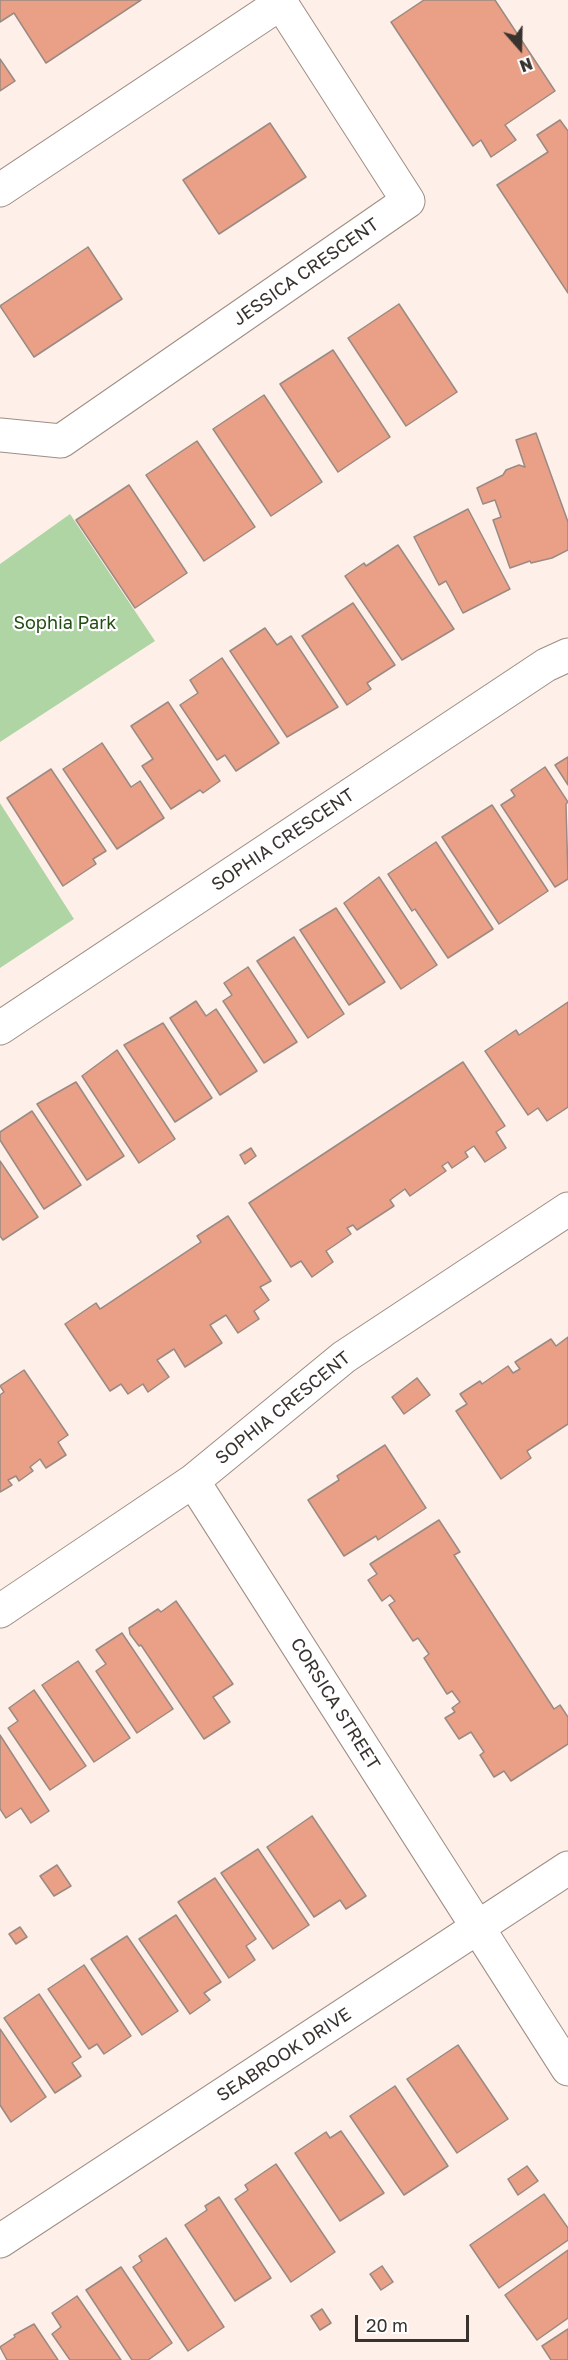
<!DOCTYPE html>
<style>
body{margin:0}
#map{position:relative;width:568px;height:2360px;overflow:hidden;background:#fef0e8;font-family:"Golos Text",sans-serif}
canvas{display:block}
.north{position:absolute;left:490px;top:18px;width:60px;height:60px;-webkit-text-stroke:4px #fff;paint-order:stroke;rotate:160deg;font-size:16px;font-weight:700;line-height:24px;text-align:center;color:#39332f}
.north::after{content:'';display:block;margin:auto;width:21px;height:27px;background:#39332f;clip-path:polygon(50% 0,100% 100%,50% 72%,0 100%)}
.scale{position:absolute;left:355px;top:2315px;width:114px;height:27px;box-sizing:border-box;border:3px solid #39332f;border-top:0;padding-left:8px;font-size:18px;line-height:21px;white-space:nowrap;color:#39332f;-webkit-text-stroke:4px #fff;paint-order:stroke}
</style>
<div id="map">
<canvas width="568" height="2360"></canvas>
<div class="north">N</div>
<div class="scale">20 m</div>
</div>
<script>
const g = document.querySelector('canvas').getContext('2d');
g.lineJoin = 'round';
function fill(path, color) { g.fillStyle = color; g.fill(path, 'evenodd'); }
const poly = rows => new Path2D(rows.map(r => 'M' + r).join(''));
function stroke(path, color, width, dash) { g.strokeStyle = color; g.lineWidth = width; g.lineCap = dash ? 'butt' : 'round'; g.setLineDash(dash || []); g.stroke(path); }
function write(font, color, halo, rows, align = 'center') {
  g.font = font + ' "Golos Text",sans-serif'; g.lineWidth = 4.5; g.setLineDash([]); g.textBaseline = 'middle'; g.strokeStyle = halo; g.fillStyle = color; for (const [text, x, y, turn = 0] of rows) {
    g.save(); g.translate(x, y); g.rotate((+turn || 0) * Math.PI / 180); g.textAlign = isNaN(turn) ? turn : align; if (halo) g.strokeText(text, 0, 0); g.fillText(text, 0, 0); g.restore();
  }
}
fill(poly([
 [70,514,155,641,0,742,0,564],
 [0,803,74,919,0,968]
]), '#b0d5a5');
const building = poly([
 [0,0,141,0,46,63,14,13,0,22,0,0],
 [424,0,495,0,555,91,505,125,516,140,491,157,481,140,473,146,391,22,424,0],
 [0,59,15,81,0,91,0,59],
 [560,120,568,131,568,293,497,185,548,152,537,135,560,120],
 [270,123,306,177,219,234,183,180,270,123],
 [88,247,122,299,34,357,0,306,88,247],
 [399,304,457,392,406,426,348,338,399,304],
 [333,350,390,437,338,472,280,384,333,350],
 [264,395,322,482,271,516,213,429,264,395],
 [536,433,568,522,568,550,552,558,531,563,530,561,510,568,493,520,501,517,495,500,483,504,477,488,503,475,506,470,519,465,525,467,516,440,536,433],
 [197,441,255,527,204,561,146,475,197,441],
 [129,485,187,573,135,608,76,520,129,485],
 [468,509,510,589,463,613,446,581,439,585,414,537,468,509],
 [398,545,454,629,402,660,345,576,364,563,366,566,398,545],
 [353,603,395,665,367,683,371,689,347,705,302,636,353,603],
 [265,628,277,645,291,636,338,707,287,737,230,651,265,628],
 [222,658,279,743,236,771,225,755,217,760,180,705,198,693,190,680,222,658],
 [168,702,220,781,203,793,200,790,171,809,142,766,153,759,131,726,168,702],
 [102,743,131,787,140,781,164,818,117,849,63,769,102,743],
 [568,757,568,785,555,765,568,757],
 [545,767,568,802,566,804,568,879,555,887,501,805,515,796,511,790,545,767],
 [51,769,106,851,93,859,96,864,63,886,7,798,51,769],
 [492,805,548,891,499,924,442,837,492,805],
 [436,842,493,929,448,958,415,909,412,911,388,874,436,842],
 [379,877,437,965,401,989,344,903,379,877],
 [336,908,385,982,349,1005,300,930,336,908],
 [294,937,344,1014,308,1038,257,961,294,937],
 [248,967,297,1042,264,1063,223,1001,232,995,224,983,248,967],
 [196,1001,206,1016,216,1009,257,1071,220,1095,170,1018,196,1001],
 [568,1002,568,1107,547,1121,538,1108,528,1115,485,1051,516,1030,519,1035,568,1002],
 [163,1023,212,1098,175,1122,124,1045,163,1023],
 [117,1050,175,1139,139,1163,82,1076,117,1050],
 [463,1062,505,1126,496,1132,506,1148,485,1162,474,1146,465,1152,468,1157,452,1168,448,1162,442,1166,446,1171,410,1196,405,1189,390,1200,394,1206,357,1230,353,1225,347,1228,351,1234,326,1251,333,1262,312,1277,301,1261,291,1267,249,1203,463,1062],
 [76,1082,124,1156,87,1180,37,1104,76,1082],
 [32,1111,81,1185,44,1209,0,1140,0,1132,32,1111],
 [251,1148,256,1156,245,1164,240,1155,251,1148],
 [0,1161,38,1217,3,1240,0,1236,0,1161],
 [228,1216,271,1281,260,1287,269,1300,254,1311,259,1319,238,1333,226,1315,210,1325,222,1343,185,1367,174,1349,157,1360,169,1377,148,1392,143,1384,128,1394,121,1384,110,1391,65,1324,96,1303,100,1309,201,1242,197,1236,228,1216],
 [568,1337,568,1424,527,1451,531,1458,501,1479,456,1411,467,1404,460,1394,480,1381,482,1384,508,1366,513,1373,520,1369,515,1362,551,1339,556,1346,568,1337],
 [24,1370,68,1435,58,1442,66,1455,46,1468,40,1459,30,1467,33,1471,19,1481,16,1476,8,1480,12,1485,0,1492,0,1395,4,1392,0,1386,24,1370],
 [417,1378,430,1395,404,1414,392,1397,417,1378],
 [385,1445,426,1508,378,1540,376,1536,344,1556,308,1500,339,1480,337,1476,385,1445],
 [439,1520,460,1552,454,1555,554,1709,560,1705,568,1717,568,1744,511,1781,504,1771,494,1777,480,1755,484,1752,471,1732,459,1739,445,1718,455,1712,452,1708,460,1702,452,1691,447,1694,424,1658,429,1654,418,1638,413,1641,389,1605,395,1601,390,1595,382,1601,368,1580,377,1574,370,1564,439,1520],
 [176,1601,233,1684,213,1697,230,1722,204,1739,141,1645,139,1646,130,1634,129,1628,158,1609,161,1612,176,1601],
 [122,1633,173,1709,137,1733,96,1671,106,1664,96,1650,122,1633],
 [78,1661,130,1738,94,1762,42,1685,78,1661],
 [34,1690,86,1766,50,1790,8,1728,18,1721,9,1708,34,1690],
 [0,1735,49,1811,31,1823,21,1808,6,1818,0,1809,0,1735],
 [312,1816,366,1896,346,1909,340,1900,314,1917,267,1847,312,1816],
 [258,1849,309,1925,273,1949,221,1873,258,1849],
 [57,1865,71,1886,54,1896,40,1876,57,1865],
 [215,1878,256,1939,246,1946,255,1960,229,1978,178,1902,215,1878],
 [176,1915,221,1982,204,1993,210,2000,190,2014,139,1939,176,1915],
 [20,1927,27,1937,16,1944,9,1934,20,1927],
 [127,1936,178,2011,142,2035,91,1959,127,1936],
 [84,1965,131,2036,104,2054,97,2044,89,2049,48,1989,84,1965],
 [39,1994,81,2057,72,2063,81,2076,55,2093,4,2018,39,1994],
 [0,2029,46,2097,11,2122,0,2105,0,2029],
 [458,2045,508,2119,457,2153,407,2079,458,2045],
 [395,2086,448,2166,404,2195,350,2116,395,2086],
 [341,2131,384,2193,340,2221,295,2153,326,2132,330,2138,341,2131],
 [276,2164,335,2252,291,2282,235,2199,248,2190,245,2185,276,2164],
 [527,2166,538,2181,518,2195,508,2179,527,2166],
 [544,2194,568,2228,568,2240,499,2288,470,2245,544,2194],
 [219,2197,271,2278,235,2301,185,2225,207,2210,205,2206,219,2197],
 [166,2238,224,2327,188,2351,133,2267,142,2261,139,2256,166,2238],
 [568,2250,568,2318,537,2340,505,2295,568,2250],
 [382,2266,393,2282,381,2290,370,2274,382,2266],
 [121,2267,172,2343,148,2360,132,2360,86,2290,121,2267],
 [77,2296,121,2360,70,2360,52,2334,61,2327,52,2313,77,2296],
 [322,2309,331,2323,320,2330,311,2316,322,2309],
 [34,2324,58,2360,7,2360,0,2347,15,2337,14,2335,34,2324],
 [568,2329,568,2360,551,2360,542,2346,568,2329]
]);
fill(building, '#e9a086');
stroke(building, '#9a8a83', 1.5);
const minor = poly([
 [0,190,281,3],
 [0,435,61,441,408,201,279,0],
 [0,1028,546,665,568,655],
 [193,1481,568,2069],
 [0,1611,193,1481,344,1357,568,1209],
 [0,2241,568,1868]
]);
stroke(minor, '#9d8e85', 35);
stroke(minor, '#fff', 33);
write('18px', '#39332f', '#fff', [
 ["JESSICA CRESCENT",306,272,-35],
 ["SOPHIA CRESCENT",283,840,-34],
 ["SOPHIA CRESCENT",283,1408,-39],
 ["CORSICA STREET",335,1704,58],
 ["SEABROOK DRIVE",284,2055,-33]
]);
write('18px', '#234d12', '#fff', [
 ["Sophia Park",65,623]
]);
</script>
